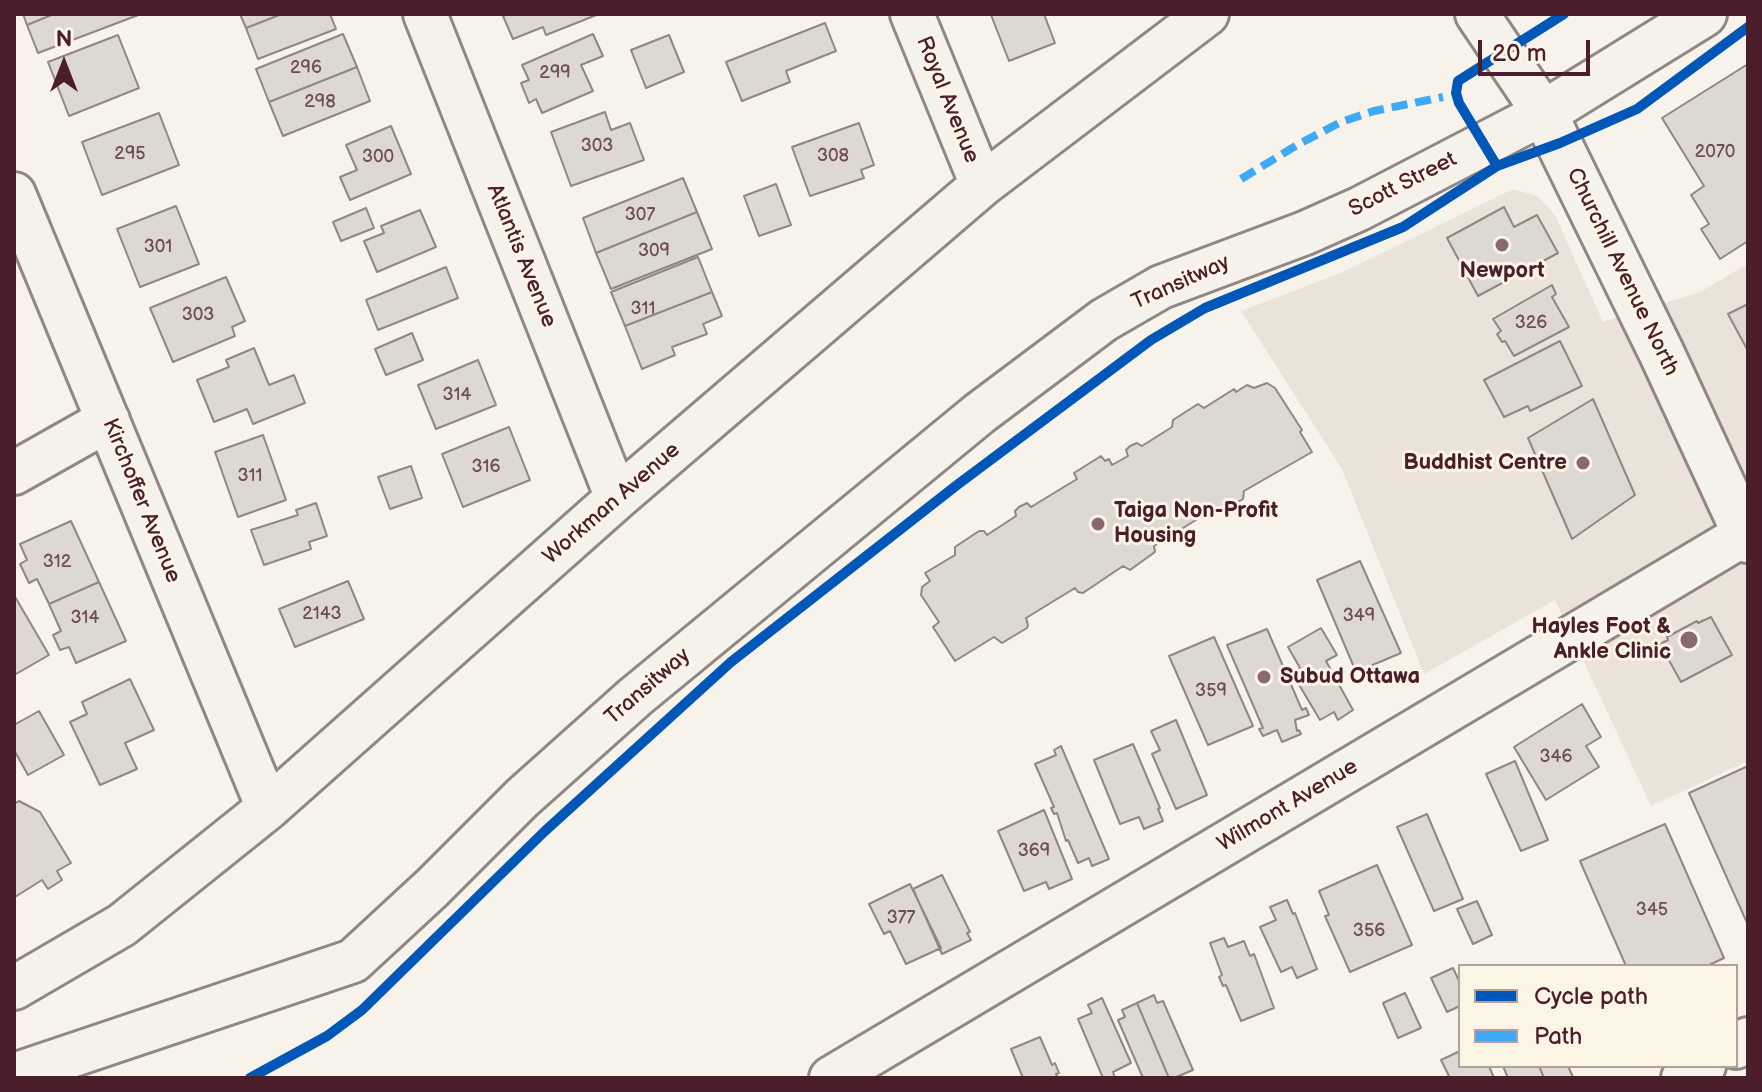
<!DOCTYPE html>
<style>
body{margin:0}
#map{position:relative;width:1762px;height:1092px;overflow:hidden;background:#f7f3ea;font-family:"Balsamiq Sans",sans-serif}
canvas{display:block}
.frame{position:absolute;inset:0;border:16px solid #4a1f2b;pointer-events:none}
.legend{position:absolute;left:1458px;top:964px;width:280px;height:104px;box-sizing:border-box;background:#fcf5e5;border:2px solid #b59f9b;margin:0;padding:10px 14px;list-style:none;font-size:24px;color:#4a1f2b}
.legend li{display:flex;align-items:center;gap:16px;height:40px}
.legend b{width:40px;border:2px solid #b59f9b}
.north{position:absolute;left:24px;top:24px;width:80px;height:80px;-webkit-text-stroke:6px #fcf5e5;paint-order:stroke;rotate:0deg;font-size:22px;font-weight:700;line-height:32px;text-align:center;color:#4a1f2b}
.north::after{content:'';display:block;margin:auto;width:28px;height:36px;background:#4a1f2b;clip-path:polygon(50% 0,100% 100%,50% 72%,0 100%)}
.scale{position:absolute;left:1478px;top:40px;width:112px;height:36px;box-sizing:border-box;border:4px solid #4a1f2b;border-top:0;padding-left:10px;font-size:24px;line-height:28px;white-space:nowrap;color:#4a1f2b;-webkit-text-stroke:6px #fcf5e5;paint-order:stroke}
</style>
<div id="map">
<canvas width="1762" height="1092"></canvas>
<div class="frame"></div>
<ul class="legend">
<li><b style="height:10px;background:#0057b8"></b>Cycle path</li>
<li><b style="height:10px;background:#3fa9f5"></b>Path</li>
</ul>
<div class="north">N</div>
<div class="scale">20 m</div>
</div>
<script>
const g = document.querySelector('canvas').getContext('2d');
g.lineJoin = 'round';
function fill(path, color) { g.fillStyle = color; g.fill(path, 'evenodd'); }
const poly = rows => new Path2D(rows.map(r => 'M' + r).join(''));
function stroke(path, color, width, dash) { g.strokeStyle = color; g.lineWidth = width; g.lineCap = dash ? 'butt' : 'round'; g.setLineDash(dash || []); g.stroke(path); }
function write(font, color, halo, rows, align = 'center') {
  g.font = font + ' "Balsamiq Sans",sans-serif'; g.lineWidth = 6; g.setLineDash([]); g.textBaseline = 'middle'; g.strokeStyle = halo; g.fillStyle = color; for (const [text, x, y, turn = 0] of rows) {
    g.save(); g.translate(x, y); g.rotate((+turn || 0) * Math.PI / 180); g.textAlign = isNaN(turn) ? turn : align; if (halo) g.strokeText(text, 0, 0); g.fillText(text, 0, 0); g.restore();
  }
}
fill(poly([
 [1513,189,1537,196,1555,215,1603,322,1700,292,1748,264,1748,761,1651,806,1555,600,1424,674,1342,469,1241,311,1343,272]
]), '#ebe3d9');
const building = poly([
 [23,14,54,14,27,25,23,14],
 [54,14,141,14,38,53,27,25,54,14],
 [240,14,282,14,246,28,240,14],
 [282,14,330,14,336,29,258,59,246,28,282,14],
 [508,14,599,14,546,35,543,27,513,39,503,16,508,14],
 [995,14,1044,14,1055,43,1009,61,991,15,995,14],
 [825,23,836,51,786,71,790,82,742,101,726,62,825,23],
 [343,34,357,67,269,102,256,69,343,34],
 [593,34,603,56,581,65,593,91,542,113,536,99,529,103,521,83,529,80,522,65,593,34],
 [118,35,139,88,69,116,48,62,118,35],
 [669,35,684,72,646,88,631,50,669,35],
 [1748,64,1748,241,1720,259,1701,229,1709,224,1691,195,1704,186,1662,118,1748,64],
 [357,67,370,101,283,136,269,102,357,67],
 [605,112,611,130,630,123,644,160,571,186,551,132,605,112],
 [159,113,179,165,102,195,82,142,159,113],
 [859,123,874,165,861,170,864,178,810,196,792,147,859,123],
 [391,126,411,174,350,200,340,177,357,170,346,145,391,126],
 [683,178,697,212,596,253,583,218,683,178],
 [776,184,791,225,759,236,744,196,776,184],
 [176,206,199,264,140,287,117,229,176,206],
 [1504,207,1514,227,1537,215,1558,253,1478,296,1447,238,1504,207],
 [366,208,374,228,341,241,333,222,366,208],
 [420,210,436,247,377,272,364,241,384,233,381,226,420,210],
 [697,212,712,249,611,289,596,253,697,212],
 [698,257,712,292,625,326,611,292,698,257],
 [446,267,458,298,378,330,366,300,446,267],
 [226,277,245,321,232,327,235,336,173,362,150,308,226,277],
 [1552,285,1556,294,1552,297,1569,327,1514,356,1505,341,1502,342,1497,334,1501,331,1493,319,1552,285],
 [712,292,722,316,703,324,707,334,672,347,675,355,642,369,625,326,712,292],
 [1748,304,1748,351,1728,314,1748,304],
 [412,333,423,360,386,375,375,349,412,333],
 [1560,341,1582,386,1530,411,1528,406,1504,417,1484,380,1560,341],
 [254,348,269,385,294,375,305,403,253,424,247,409,214,422,197,380,229,367,226,360,254,348],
 [478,360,496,405,436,429,418,385,478,360],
 [1267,383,1275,388,1302,430,1300,432,1312,452,1244,491,1243,499,1219,513,1212,510,1154,546,1155,552,1130,570,1123,566,1083,593,1078,592,1075,588,1026,618,1028,625,1027,628,1002,643,994,637,955,661,933,627,939,622,921,595,922,587,930,581,925,573,955,555,955,547,979,531,984,531,987,535,1016,516,1015,511,1019,507,1027,503,1031,507,1077,479,1074,473,1101,456,1105,461,1109,459,1112,465,1128,456,1126,450,1130,446,1137,443,1142,446,1172,427,1173,420,1198,404,1204,408,1234,389,1236,392,1247,385,1254,388,1267,383],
 [1593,399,1635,495,1572,539,1528,438,1593,399],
 [509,427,530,480,463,507,442,454,509,427],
 [263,435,286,500,238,517,215,452,263,435],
 [411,466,422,498,390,509,378,477,411,466],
 [316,503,327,536,309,542,311,549,264,565,251,530,298,515,296,510,316,503],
 [71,521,99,582,49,604,37,579,29,583,20,564,27,560,20,544,71,521],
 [1360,561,1401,653,1356,672,1317,580,1360,561],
 [348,581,364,619,295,647,279,609,348,581],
 [99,582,126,641,76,663,69,647,60,650,53,635,61,631,49,604,99,582],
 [14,595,49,655,16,674,14,672,14,595],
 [1711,617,1732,655,1681,682,1660,644,1668,640,1667,637,1697,621,1698,623,1711,617],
 [1321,628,1337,655,1326,661,1353,710,1338,720,1334,712,1320,720,1292,673,1300,668,1288,647,1321,628],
 [1267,629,1302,710,1306,708,1309,715,1295,720,1297,731,1299,730,1301,734,1282,742,1277,730,1263,736,1259,729,1263,728,1227,645,1267,629],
 [1214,637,1253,726,1208,745,1169,656,1214,637],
 [130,679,154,730,125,743,137,769,100,785,70,722,87,714,82,702,130,679],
 [1582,704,1601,737,1586,746,1599,767,1546,800,1514,747,1582,704],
 [39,711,64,755,28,775,14,750,14,725,39,711],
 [1176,720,1207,795,1176,809,1152,754,1160,750,1151,731,1176,720],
 [1133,744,1160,808,1158,809,1163,821,1144,829,1139,817,1120,824,1094,760,1133,744],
 [1061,746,1109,859,1092,866,1089,858,1078,863,1068,840,1066,841,1057,813,1054,814,1051,808,1054,807,1035,764,1056,755,1054,750,1061,746],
 [1515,761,1548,840,1521,851,1486,774,1515,761],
 [1748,766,1748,925,1689,793,1748,766],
 [19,801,40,812,71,863,57,871,62,880,48,889,42,880,15,897,14,804,19,801],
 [1044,810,1072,879,1049,889,1046,882,1024,891,998,831,1044,810],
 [1427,814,1463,899,1434,911,1397,827,1427,814],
 [1665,824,1724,958,1707,966,1626,966,1580,861,1665,824],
 [1377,865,1412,945,1350,972,1325,916,1329,915,1319,891,1377,865],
 [942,875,970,932,967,933,971,940,942,954,913,889,942,875],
 [910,884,941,948,906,964,890,931,884,934,869,904,910,884],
 [1287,900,1293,914,1295,913,1317,969,1297,978,1292,967,1281,972,1260,927,1276,920,1270,907,1287,900],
 [1477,901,1492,935,1473,944,1457,909,1477,901],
 [1224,938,1228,947,1244,941,1250,956,1254,954,1274,1008,1241,1021,1226,985,1223,986,1219,977,1222,975,1210,943,1224,938],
 [1453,968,1460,983,1460,1006,1447,1012,1431,978,1453,968],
 [1405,993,1421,1028,1398,1038,1383,1003,1405,993],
 [1154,995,1157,1003,1163,1001,1193,1070,1174,1078,1169,1078,1137,1003,1154,995],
 [1102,998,1131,1063,1113,1072,1115,1078,1103,1078,1078,1019,1092,1013,1088,1005,1102,998],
 [1137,1003,1169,1078,1143,1078,1118,1020,1125,1017,1122,1010,1137,1003],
 [1040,1037,1052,1065,1055,1063,1059,1073,1056,1074,1058,1078,1023,1078,1011,1049,1040,1037],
 [1460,1051,1460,1066,1489,1066,1494,1078,1444,1078,1449,1076,1441,1060,1460,1051],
 [1503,1066,1539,1066,1544,1078,1508,1078,1503,1066],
 [1539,1066,1568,1066,1573,1077,1544,1078,1539,1066]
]);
fill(building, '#ddd8d2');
stroke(building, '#908684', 2);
const minor = poly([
 [425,14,617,498],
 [912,14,982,185],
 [14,194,268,808],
 [14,473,108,420],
 [14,988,122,925,268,808,617,498,982,185,1207,14],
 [1736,1047,1748,1039],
 [14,1075,353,961,432,888,522,798,635,697,980,413,1104,320,1161,287,1305,233,1359,209,1544,113,1477,14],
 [831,1078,1745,534],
 [1683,1078,1704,1066]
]);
const major = poly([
 [1704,14,1544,113,1662,354,1748,540]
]);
stroke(minor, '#908684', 48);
stroke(major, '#908684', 50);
stroke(minor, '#f5f2ec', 42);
stroke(major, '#f5f2ec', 44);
stroke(poly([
 [1241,179,1299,144,1341,122,1374,111,1443,97]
]), '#3fa9f5', 8, [16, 8]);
stroke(poly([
 [1497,166,1459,103,1456,93,1458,81,1564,14],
 [250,1078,327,1036,362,1010,545,831,731,662,957,485,1151,340,1205,308,1403,227,1497,166,1560,143,1637,109,1748,27]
]), '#0057b8', 10);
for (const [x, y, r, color] of [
 [1502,245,8,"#87696e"],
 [1583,463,8,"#87696e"],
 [1098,524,8,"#87696e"],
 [1689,640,10,"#87696e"],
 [1264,677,8,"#87696e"]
]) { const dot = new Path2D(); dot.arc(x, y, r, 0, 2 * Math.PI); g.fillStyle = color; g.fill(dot); stroke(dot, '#fcf5e5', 3); }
write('18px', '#6f4d55', null, [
 ["296",306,68],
 ["299",555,73],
 ["298",320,102],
 ["303",597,146],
 ["2070",1715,152],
 ["295",130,154],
 ["308",833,156],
 ["300",378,157],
 ["307",640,215],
 ["301",158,247],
 ["309",654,251],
 ["311",643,309],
 ["303",198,315],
 ["326",1531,323],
 ["314",457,395],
 ["316",486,467],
 ["311",250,476],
 ["312",57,562],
 ["2143",322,614],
 ["349",1359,616],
 ["314",85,618],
 ["359",1211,691],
 ["346",1556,757],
 ["369",1034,851],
 ["345",1652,910],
 ["377",901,918],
 ["356",1369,931]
]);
write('22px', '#4a1f2b', '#fcf5e5', [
 ["Royal Avenue",947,100,68],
 ["Scott Street",1403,185,-27],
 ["Atlantis Avenue",521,256,68],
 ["Churchill Avenue North",1622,272,64],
 ["Transitway",1181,283,-24],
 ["Kirchoffer Avenue",141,501,68],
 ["Workman Avenue",612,504,-41],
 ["Transitway",648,687,-41],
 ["Wilmont Avenue",1288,806,-31]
]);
write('bold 22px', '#4a1f2b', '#fcf5e5', [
 ["Newport",1502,271,"center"],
 ["Buddhist Centre",1567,463],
 ["Taiga Non-Profit",1114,511,"left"],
 ["Housing",1114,536,"left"],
 ["Hayles Foot &",1671,627],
 ["Ankle Clinic",1671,652],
 ["Subud Ottawa",1280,677,"left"]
], 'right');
</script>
